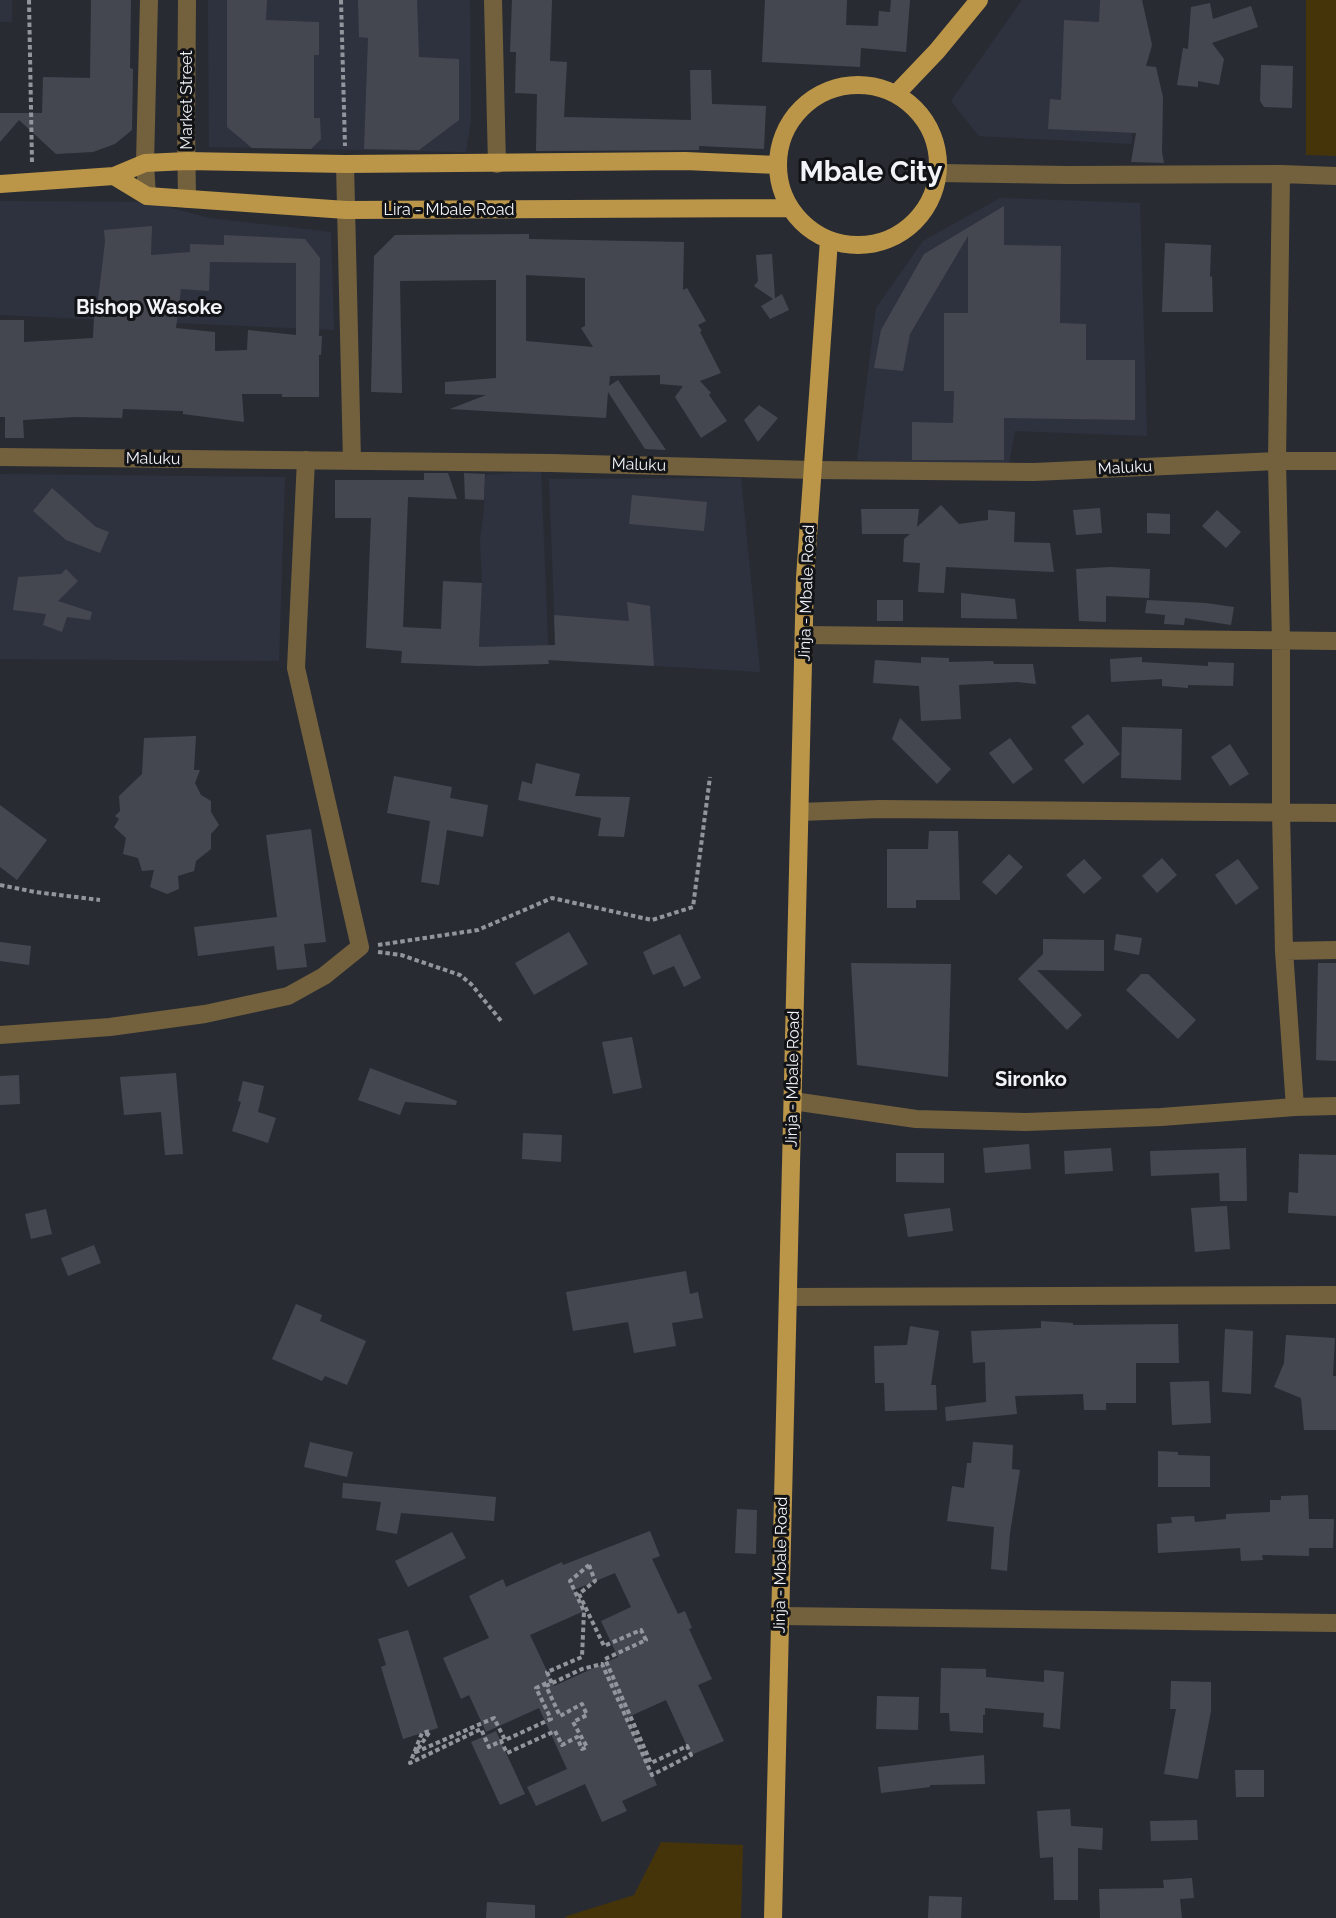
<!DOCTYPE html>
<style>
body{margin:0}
canvas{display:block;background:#282b32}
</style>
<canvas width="1336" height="1918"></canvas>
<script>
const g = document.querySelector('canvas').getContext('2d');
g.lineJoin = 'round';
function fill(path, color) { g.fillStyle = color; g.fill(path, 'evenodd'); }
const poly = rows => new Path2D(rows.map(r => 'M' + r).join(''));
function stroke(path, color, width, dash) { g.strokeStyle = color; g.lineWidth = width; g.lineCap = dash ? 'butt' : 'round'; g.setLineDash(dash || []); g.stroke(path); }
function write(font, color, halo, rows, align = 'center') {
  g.font = font + ' Raleway,sans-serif'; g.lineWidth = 6; g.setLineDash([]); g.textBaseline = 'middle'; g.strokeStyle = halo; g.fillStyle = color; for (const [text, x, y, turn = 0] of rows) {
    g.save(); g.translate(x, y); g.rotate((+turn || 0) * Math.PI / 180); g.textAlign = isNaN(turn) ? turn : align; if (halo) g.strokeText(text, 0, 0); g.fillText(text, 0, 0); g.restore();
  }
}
fill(poly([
 [0,0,12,0,12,22,0,22],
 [208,0,470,0,471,120,466,152,209,147],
 [1022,0,1137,0,1132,144,979,136,951,101],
 [1000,198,1140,203,1147,436,1015,431,1008,469,857,460,876,308,923,241],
 [0,201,149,202,209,218,331,232,334,330,0,315],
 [541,471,549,664,479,647,482,583,480,540,484,509,485,479,486,475],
 [0,474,285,477,279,661,0,659],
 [741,478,760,672,556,660,549,479]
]), '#2e323f');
fill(poly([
 [1306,0,1336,0,1336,156,1306,155],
 [661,1842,743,1845,741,1918,565,1918,567,1916,634,1895]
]), '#45330a');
fill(poly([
 [91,0,131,0,130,68,133,69,132,130,115,144,93,152,56,154,19,120,0,142,0,113,42,113,43,77,90,78],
 [227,0,267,0,266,20,319,22,319,55,314,55,314,118,320,118,321,139,311,149,252,148,227,127],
 [358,0,417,0,419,57,459,59,459,120,419,150,364,149,368,38,359,37],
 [512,0,552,0,550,61,567,62,564,117,691,120,690,70,711,70,712,104,766,106,764,149,699,146,699,150,536,151,537,94,515,93,516,52,510,52],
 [765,0,847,0,846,25,878,26,879,11,890,12,891,0,910,0,906,52,861,48,860,67,762,62],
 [1100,0,1142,0,1152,45,1146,66,1156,67,1163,97,1162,152,1164,163,1131,162,1136,133,1048,129,1050,99,1061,100,1064,20,1099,22],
 [1210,3,1213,19,1251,6,1258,27,1212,43,1224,59,1219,85,1198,81,1198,87,1177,85,1183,48,1188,49,1191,7],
 [1261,65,1293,66,1292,108,1264,107,1260,101],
 [1004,206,1004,245,1061,246,1060,323,1086,324,1086,360,1135,360,1135,420,1004,418,1004,460,912,460,912,422,953,423,954,391,944,391,944,313,968,313,968,236,910,334,903,371,874,368,881,330,924,254],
 [152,226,151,255,190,252,190,244,224,245,224,235,305,239,320,258,319,336,322,336,321,355,319,355,319,397,282,397,282,394,242,394,244,422,183,414,183,411,123,409,122,418,76,417,23,420,24,438,5,438,5,417,0,417,0,320,24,320,24,342,93,338,94,316,96,316,105,242,104,230],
 [210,262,296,263,296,335,248,330,247,350,215,351,215,332,176,328,181,289,209,291],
 [529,234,529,239,684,242,683,290,687,288,706,321,698,325,702,331,700,332,721,373,700,381,711,393,709,395,727,421,701,438,675,397,683,386,660,384,660,375,610,376,609,386,618,380,666,450,645,449,608,392,606,418,450,409,486,395,445,394,445,382,496,378,496,280,400,281,402,393,371,392,374,256,395,235],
 [526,275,585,278,585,326,581,328,593,347,526,341],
 [1165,243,1211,245,1210,277,1212,276,1213,312,1162,312],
 [772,254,775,298,782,294,789,310,770,319,761,306,773,299,754,286,758,281,756,255],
 [759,405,778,418,758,442,744,420],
 [424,473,448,473,457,499,408,497,403,627,441,629,443,581,482,583,479,647,555,645,554,615,629,621,627,602,650,606,654,666,548,660,549,664,479,666,401,663,402,651,366,648,371,518,335,518,335,480,424,480],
 [464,473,485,474,484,500,465,499],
 [52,488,96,527,109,532,100,553,66,540,33,511],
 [632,495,707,502,704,531,629,524],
 [941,505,959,524,988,520,988,510,1015,512,1014,542,1050,543,1054,572,946,567,944,593,918,592,920,563,903,562,904,539,910,534,862,534,861,509,919,509,917,527],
 [1100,508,1102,533,1076,535,1073,510],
 [1217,510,1241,532,1226,548,1202,526],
 [1147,513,1170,514,1170,534,1147,533],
 [1110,567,1150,569,1149,598,1106,596,1106,622,1079,621,1076,569],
 [66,569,78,581,58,601,92,612,90,620,67,617,62,632,43,625,46,614,13,610,18,577,61,574],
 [961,593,1015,599,1017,619,961,618],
 [877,600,903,600,903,621,877,621],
 [1147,600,1206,603,1234,607,1231,625,1185,618,1184,625,1164,624,1165,615,1145,613],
 [921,657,949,658,949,662,993,661,994,664,1033,664,1036,684,1017,682,959,685,961,719,921,721,919,686,873,683,875,660,921,663],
 [1142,657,1142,662,1208,666,1208,662,1234,663,1233,686,1188,685,1188,688,1162,686,1162,679,1111,682,1110,659],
 [1088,714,1120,754,1083,784,1064,760,1084,744,1071,727],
 [900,718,951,769,937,784,892,739],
 [1122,727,1182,729,1181,780,1121,778],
 [196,736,194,770,200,770,195,783,201,795,211,801,211,812,219,825,211,834,211,849,196,861,194,871,178,876,179,889,167,894,150,887,154,870,142,871,138,858,123,854,126,838,114,827,119,819,115,816,120,811,119,796,142,774,144,738],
 [1010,738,1033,769,1013,784,989,753],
 [1230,744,1249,774,1230,786,1211,757],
 [536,763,580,774,575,796,630,797,624,837,598,836,601,818,518,800,522,781,532,784],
 [394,776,452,787,450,798,488,805,483,837,447,830,439,885,421,882,430,821,387,813],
 [0,805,47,840,17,880,0,867],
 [311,829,326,942,304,944,307,967,277,970,274,946,198,956,194,927,277,917,266,835],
 [929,831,958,831,960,900,916,900,916,908,887,908,887,849,928,849],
 [1009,854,1023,867,996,895,982,882],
 [1162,858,1177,875,1157,893,1142,876],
 [1084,859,1102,878,1084,894,1066,875],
 [1238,859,1259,888,1236,905,1215,875],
 [569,932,588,964,534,995,515,963],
 [680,934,701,978,684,987,674,966,653,975,643,952],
 [1116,934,1142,938,1139,955,1114,950],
 [1043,939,1104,940,1104,971,1037,970,1082,1015,1067,1030,1018,979,1043,954],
 [0,942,31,946,29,965,0,961],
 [851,963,951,964,948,1077,857,1065],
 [1318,963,1336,963,1336,1061,1316,1060],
 [1141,974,1148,974,1196,1020,1178,1039,1126,990],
 [632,1037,642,1088,613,1094,602,1042],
 [370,1068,457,1101,456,1105,405,1102,400,1115,358,1100],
 [176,1073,183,1154,165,1155,161,1112,124,1115,120,1077],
 [19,1075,20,1104,0,1105,0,1076],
 [243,1081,264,1086,258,1112,276,1118,268,1143,232,1131,241,1102,238,1101],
 [523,1133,562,1135,561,1162,522,1159],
 [1029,1144,1031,1169,985,1173,983,1148],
 [1111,1148,1113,1171,1065,1174,1064,1151],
 [1246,1148,1247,1201,1220,1201,1219,1173,1151,1176,1150,1151],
 [896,1153,944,1153,944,1183,896,1182],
 [1299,1154,1336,1155,1336,1216,1288,1213,1289,1192,1298,1193],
 [1227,1206,1230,1249,1195,1252,1191,1208],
 [950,1208,953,1231,908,1237,904,1214],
 [46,1209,52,1234,31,1239,25,1214],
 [94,1245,101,1263,68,1276,61,1258],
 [686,1271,690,1294,698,1292,703,1318,672,1323,676,1346,634,1353,628,1322,573,1331,566,1292],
 [296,1304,322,1315,320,1321,366,1341,347,1385,325,1376,322,1381,272,1359],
 [1041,1321,1073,1323,1073,1325,1178,1324,1179,1363,1136,1363,1136,1403,1106,1403,1106,1410,1084,1410,1083,1394,1015,1396,1017,1414,946,1421,945,1407,986,1402,985,1362,973,1363,971,1331,1041,1328],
 [910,1326,939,1331,931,1385,936,1385,937,1410,885,1411,884,1383,875,1383,874,1346,907,1345],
 [1225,1329,1253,1331,1251,1394,1222,1392],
 [1286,1335,1335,1338,1333,1376,1336,1376,1336,1430,1304,1430,1301,1398,1274,1387,1284,1363],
 [1209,1381,1211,1423,1172,1425,1170,1382],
 [310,1442,353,1452,347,1477,304,1467],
 [973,1442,1013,1445,1012,1469,1020,1470,1010,1533,1007,1571,991,1569,994,1527,947,1521,952,1486,964,1488,967,1463,971,1463],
 [1158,1451,1178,1452,1178,1455,1210,1456,1210,1487,1158,1487],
 [343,1483,496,1497,494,1521,401,1513,397,1534,376,1530,381,1502,342,1498],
 [1308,1495,1309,1519,1334,1519,1333,1548,1309,1548,1309,1556,1262,1555,1263,1560,1241,1561,1240,1548,1158,1553,1157,1524,1172,1523,1171,1517,1194,1516,1195,1522,1226,1519,1226,1514,1270,1512,1270,1500,1281,1500,1281,1496],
 [737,1509,757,1510,756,1554,735,1553],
 [650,1531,660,1556,652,1559,678,1614,685,1611,692,1628,689,1629,712,1679,698,1685,724,1741,691,1755,666,1700,626,1718,657,1785,622,1801,627,1811,602,1822,585,1784,536,1806,527,1787,567,1769,539,1708,486,1732,469,1695,461,1699,443,1658,489,1638,469,1596,503,1579,506,1587,562,1562,563,1565],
 [615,1573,631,1607,601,1621,618,1657,554,1686,530,1635,584,1611,574,1590],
 [452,1532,466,1558,408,1587,395,1561],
 [408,1630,438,1728,403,1739,381,1667,386,1665,378,1639],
 [941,1668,986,1669,986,1677,1044,1682,1044,1670,1064,1672,1060,1729,1043,1727,1044,1713,985,1708,985,1715,983,1715,983,1733,950,1731,949,1713,940,1713],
 [1171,1681,1211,1682,1211,1711,1198,1779,1164,1774,1176,1709,1170,1709],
 [877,1696,919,1697,918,1730,876,1729],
 [496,1731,525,1794,500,1805,471,1742],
 [984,1755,985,1784,930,1785,930,1787,881,1793,878,1767],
 [1235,1770,1264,1770,1264,1797,1236,1797],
 [1070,1809,1071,1826,1103,1828,1102,1850,1078,1848,1078,1900,1054,1900,1053,1857,1040,1858,1037,1811],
 [1197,1820,1198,1840,1151,1841,1150,1821],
 [1192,1878,1194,1898,1180,1899,1182,1918,1100,1918,1099,1889,1164,1888,1163,1880],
 [929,1896,962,1897,961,1918,928,1918],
 [487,1902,535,1905,535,1918,486,1918]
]), '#454750');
stroke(poly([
 [29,0,32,163],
 [341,0,345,146],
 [0,885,35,892,100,900],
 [378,945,478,930,552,898,652,920,693,907,710,777],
 [378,952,401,955,460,975,471,984,502,1022],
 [589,1565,595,1581,579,1594,604,1646,641,1630,646,1640,605,1659,651,1763,687,1746,691,1755,652,1775,602,1664,582,1669,546,1686,560,1716,582,1704,587,1715,573,1722,587,1747,582,1749,577,1737,562,1745,555,1731,507,1753,501,1741,489,1747,481,1729,410,1763,422,1733,430,1731,416,1752,494,1718,505,1740,551,1719,536,1688,551,1681,547,1672,582,1657,584,1611,570,1581,589,1565]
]), '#92959b', 4, [4.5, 3]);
stroke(poly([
 [187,0,186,126,187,199],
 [493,0,497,164],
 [345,164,352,461],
 [938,173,1068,175,1281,174,1336,176],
 [1281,174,1277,461,1281,642,1281,812,1284,951,1295,1107],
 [147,196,145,163,149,0],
 [0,457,551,463,813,470,1034,472,1277,461,1336,461],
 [804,635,1336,641],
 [800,812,880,809,1336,813],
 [1284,951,1336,950],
 [0,1035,110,1027,205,1014,288,996,324,976,360,947,296,668,306,460],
 [793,1101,916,1119,1026,1122,1161,1117,1295,1107,1336,1106],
 [788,1297,1336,1295],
 [780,1616,1336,1623]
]), '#73613e', 18);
stroke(poly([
 '778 165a80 80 0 1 1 160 0a80 80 0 1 1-160 0Z',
 [896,94,937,51,979,0],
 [114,176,147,196,346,210,789,208],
 [0,184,114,176,145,163,187,161,345,164,685,161,777,165],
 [773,1918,805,578,829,240]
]), '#bb9548', 18);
write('16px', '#f1f3f8', '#121317', [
 ["Market Street",187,100,-90],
 ["Lira - Mbale Road",449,210],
 ["Maluku",153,459,1],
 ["Maluku",639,465,2],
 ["Maluku",1125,468,-3],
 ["Jinja - Mbale Road",807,593,-88],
 ["Jinja - Mbale Road",793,1079,-89],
 ["Jinja - Mbale Road",781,1565,-89]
]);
write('bold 20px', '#f1f3f8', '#121317', [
 ["Bishop Wasoke",149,308],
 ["Sironko",1031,1080]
]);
write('bold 28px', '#f1f3f8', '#121317', [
 ["Mbale City",871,173]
]);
</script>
